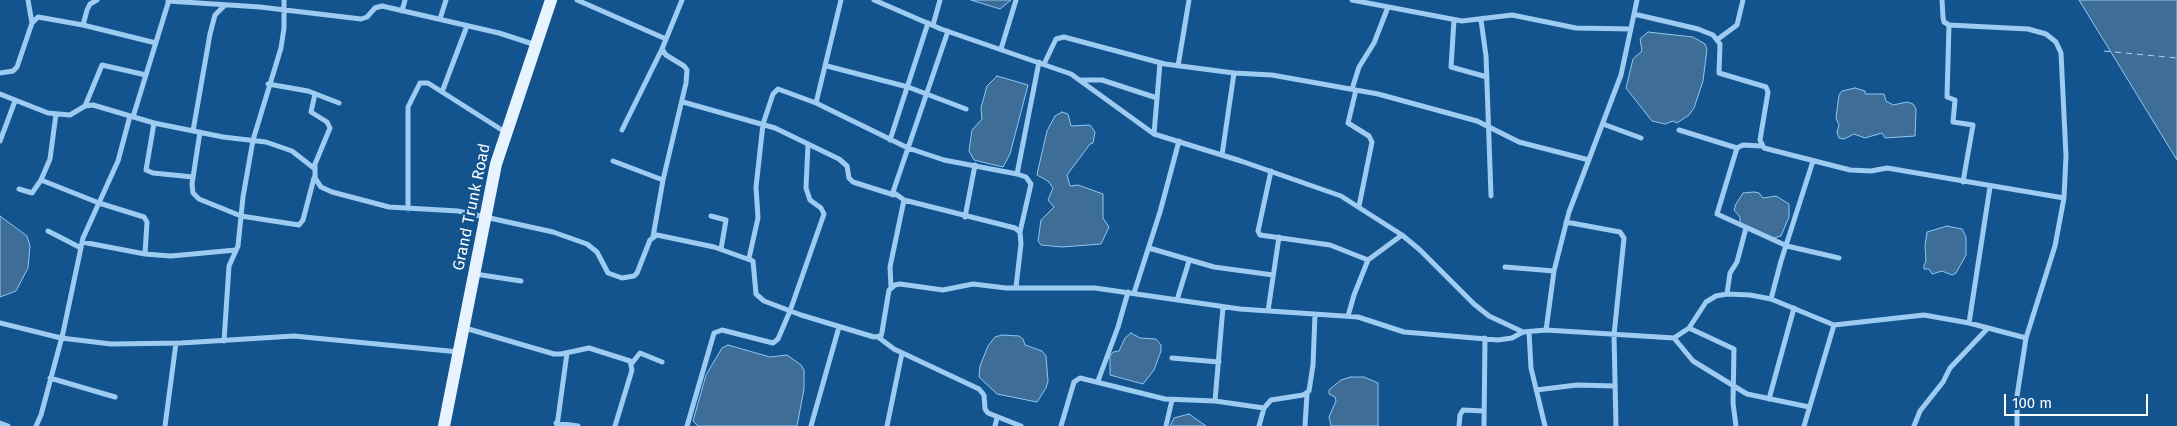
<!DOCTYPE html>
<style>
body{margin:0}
#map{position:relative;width:2177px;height:426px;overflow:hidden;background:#13548e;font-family:"Fira Sans",sans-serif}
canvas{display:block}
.scale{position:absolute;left:2004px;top:394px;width:144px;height:22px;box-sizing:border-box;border:2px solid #fff;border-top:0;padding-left:6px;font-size:15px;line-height:18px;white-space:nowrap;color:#fff;-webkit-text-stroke:4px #13548e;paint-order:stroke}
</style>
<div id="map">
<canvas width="2177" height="426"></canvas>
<div class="scale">100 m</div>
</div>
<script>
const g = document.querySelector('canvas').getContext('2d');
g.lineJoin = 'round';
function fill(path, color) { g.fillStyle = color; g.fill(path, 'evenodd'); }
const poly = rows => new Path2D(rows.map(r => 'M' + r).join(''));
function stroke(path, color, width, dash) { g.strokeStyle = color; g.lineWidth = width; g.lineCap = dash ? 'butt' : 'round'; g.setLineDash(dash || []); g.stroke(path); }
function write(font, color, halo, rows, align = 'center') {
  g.font = font + ' "Fira Sans",sans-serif'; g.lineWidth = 4.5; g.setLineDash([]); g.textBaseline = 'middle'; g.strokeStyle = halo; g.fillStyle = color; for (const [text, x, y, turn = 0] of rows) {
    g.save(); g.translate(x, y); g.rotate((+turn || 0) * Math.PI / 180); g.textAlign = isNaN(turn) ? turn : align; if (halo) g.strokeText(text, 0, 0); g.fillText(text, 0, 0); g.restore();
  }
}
const water = poly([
 [971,0,1011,0,1000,9,971,0],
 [2079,0,2177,0,2177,160,2079,0],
 [1648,32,1693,37,1705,44,1707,49,1703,81,1694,108,1689,115,1677,123,1673,121,1665,124,1652,121,1626,88,1633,59,1642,51,1640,39,1648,32],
 [997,76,1028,85,1010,154,1003,167,974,160,969,151,972,130,982,119,981,108,987,86,997,76],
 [1855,88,1865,91,1865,94,1884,94,1886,101,1893,105,1907,102,1913,104,1916,109,1915,136,1885,138,1882,133,1865,138,1854,134,1844,139,1839,138,1837,132,1839,125,1836,118,1839,95,1842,91,1855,88],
 [1062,112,1068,114,1071,126,1090,125,1095,132,1093,143,1090,144,1067,175,1070,186,1078,185,1103,194,1103,218,1109,227,1101,244,1062,247,1041,245,1038,241,1041,220,1054,207,1048,200,1053,188,1048,181,1037,175,1038,170,1047,131,1055,116,1062,112],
 [1754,192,1759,193,1763,198,1776,196,1789,204,1789,217,1781,236,1774,238,1740,223,1740,217,1734,210,1736,204,1743,193,1754,192],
 [0,216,27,236,30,246,28,268,16,291,0,297,0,216],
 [1947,226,1962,229,1966,237,1966,255,1956,273,1952,275,1942,271,1932,274,1929,269,1924,269,1924,265,1926,261,1925,246,1927,232,1947,226],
 [1131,333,1140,338,1156,339,1161,345,1161,351,1154,370,1143,384,1110,375,1110,356,1113,352,1119,351,1125,338,1131,333],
 [1002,335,1019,336,1023,339,1025,345,1042,351,1046,356,1048,381,1046,388,1037,402,997,394,979,377,980,366,988,346,995,337,1002,335],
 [728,345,770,357,787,355,801,365,804,370,804,389,797,426,698,426,693,421,706,375,722,348,728,345],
 [1351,377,1364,377,1378,383,1378,426,1331,426,1329,417,1336,401,1335,397,1329,394,1329,390,1341,380,1351,377],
 [1189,414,1206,426,1170,426,1174,418,1189,414]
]);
fill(water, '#3e6d97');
stroke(water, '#8fc7f4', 1);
stroke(poly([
 [2104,51,2177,58]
]), '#a9d4f8', 1, [6, 5]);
stroke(poly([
 [28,0,32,23],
 [577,0,666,39],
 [874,0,941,29,1071,74,1154,134,1241,161,1341,196,1402,235,1420,250,1474,304,1489,316,1523,332,1546,330,1674,338,1689,328,1706,302,1716,296,1727,294,1750,295,1771,299,1834,325,1924,315,1969,323,2026,338],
 [1352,0,1462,21,1512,15,1576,28,1631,29],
 [1942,0,1943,17,1944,22,1949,25,2028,29,2046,34,2056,42,2061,53,2066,156,2064,198,2055,246,2026,338,2017,396,2017,426],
 [168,1,260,7,361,19,367,17,375,8,382,6,499,33,536,45],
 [402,11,405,0],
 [1634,14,1698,29,1713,35,1720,44,1719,73,1766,87,1768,92,1760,140,1764,148,1850,170,1871,171,1887,168,2064,198],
 [440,19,446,0],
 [1454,20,1451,67,1487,77],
 [1481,20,1486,56,1491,196],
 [83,25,87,10,90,4,97,0],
 [933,25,940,0],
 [1949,25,1947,97,1955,100,1953,122,1973,125,1963,182],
 [948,31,893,192,904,200,1015,228,1020,232,1021,244,1016,287],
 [1718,39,1737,25,1743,0],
 [1001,49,1016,0],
 [1044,64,1056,39,1064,37,1165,64,1234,73,1272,75,1378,94,1477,121,1519,142,1589,160],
 [827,66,908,87,966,109],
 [1178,66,1189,0],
 [0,73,13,71,17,67,32,23,38,17,83,25,156,43],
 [1082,80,1102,80,1157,98],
 [268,84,308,91,339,103],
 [1352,89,1359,67,1374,43,1388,7],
 [1356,90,1348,123,1369,136,1372,142,1359,206],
 [442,92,467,26],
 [0,94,48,113,70,115,85,106,93,105,154,123,223,137,266,142,292,151,315,169],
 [315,94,311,112,327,122,330,128,315,164,315,178,321,187,332,192,389,207,458,211,553,232,587,244,597,252,608,273,622,278,634,276,637,273,650,240,657,235,714,247,753,261,756,294,764,301,801,315,874,337,881,336,882,332,889,290,895,285,900,284,943,290,973,284,1006,288,1095,288,1240,309,1358,317,1404,332,1416,333,1498,340,1512,338,1523,332],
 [683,102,775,128,839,159,847,166,849,178,853,182,894,195],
 [816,103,841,0],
 [85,106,102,65,146,75],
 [133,117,169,0],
 [154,123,146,170,153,173,193,177],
 [1603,124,1641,138],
 [622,130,662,49],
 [1679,130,1737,148],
 [193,131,210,34,215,15,225,5],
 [200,132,192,184,193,193,199,199,241,216,299,225,303,220,314,178],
 [1154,134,1160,63],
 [890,140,928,23],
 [0,141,15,101],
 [1761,146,1743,145,1737,148,1717,214,1787,246,1839,258],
 [1222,155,1234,73],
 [613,161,663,180],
 [1271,171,1258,231,1260,235,1330,245,1368,260],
 [1017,174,1039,62],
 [41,180,99,203,144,217,147,222,145,254],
 [19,189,32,193,41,180,50,159,56,114],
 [408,209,408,107,420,83,428,83,505,132],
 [711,216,726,220,721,249],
 [965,217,975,165],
 [1566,222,1620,232,1624,238,1614,335,1616,426],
 [48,231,81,248],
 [653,237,663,180,686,83,687,70,684,66,666,55,662,49,682,0],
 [82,242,145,254,171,256,236,250],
 [1149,248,1214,267,1273,275],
 [749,258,758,218,756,187,763,124,773,94,778,89,816,103,908,148,944,160,1017,174,1026,177,1031,184,1020,232],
 [1505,267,1554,271],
 [475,274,521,281],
 [891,287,890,267,904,200],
 [1134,293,1160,212,1179,141],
 [1727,294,1730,273,1737,262,1746,228],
 [1771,299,1781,261,1813,161],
 [1177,300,1189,261],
 [1268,311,1279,237],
 [1348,316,1354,295,1368,260,1402,235],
 [0,323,61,338,111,344,181,343,294,336,459,352],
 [1969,323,1990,187],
 [465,328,554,354,561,354,589,348,630,361,632,370,615,426],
 [1689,328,1734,349,1733,403,1736,426],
 [1546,330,1554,271,1569,212,1621,75,1637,0],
 [1529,332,1531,368,1545,426],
 [878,337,894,349,979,389,984,395,985,409,988,413,1021,426],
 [1674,338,1693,361,1747,394,1809,407],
 [224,341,229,266,238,246,243,197,253,140,281,48,284,28,284,0],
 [1172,358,1219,362],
 [632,363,640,353,662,362],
 [50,378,115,397],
 [1098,381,1118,327,1128,292],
 [1536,390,1577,385,1615,386],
 [1769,399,1794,308],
 [1215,401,1223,307],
 [0,423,8,426],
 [556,423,578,426],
 [36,426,41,415,63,333,83,238,118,161,130,116],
 [165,426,176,343],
 [557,426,567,353],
 [687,426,714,333,722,330,773,343,778,339,790,311,824,214,821,208,810,200,806,188,808,144],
 [811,426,839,327],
 [887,426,902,353],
 [995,426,997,418],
 [1061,426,1074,382,1080,378,1165,399,1215,401,1264,408],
 [1166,426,1172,400],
 [1259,426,1264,408,1271,400,1303,395,1309,391,1313,365,1315,314],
 [1305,426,1307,394],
 [1459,426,1460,415,1463,410,1484,411],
 [1484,426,1485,338],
 [1804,426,1834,325],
 [1914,426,1920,411,1943,382,1950,368,1988,328]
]), '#9dcbf1', 5);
stroke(poly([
 [444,426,496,164,551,0]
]), '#e7f3ff', 12);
write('16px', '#fff', '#13548e', [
 ["Grand Trunk Road",472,207,-78]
]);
</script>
